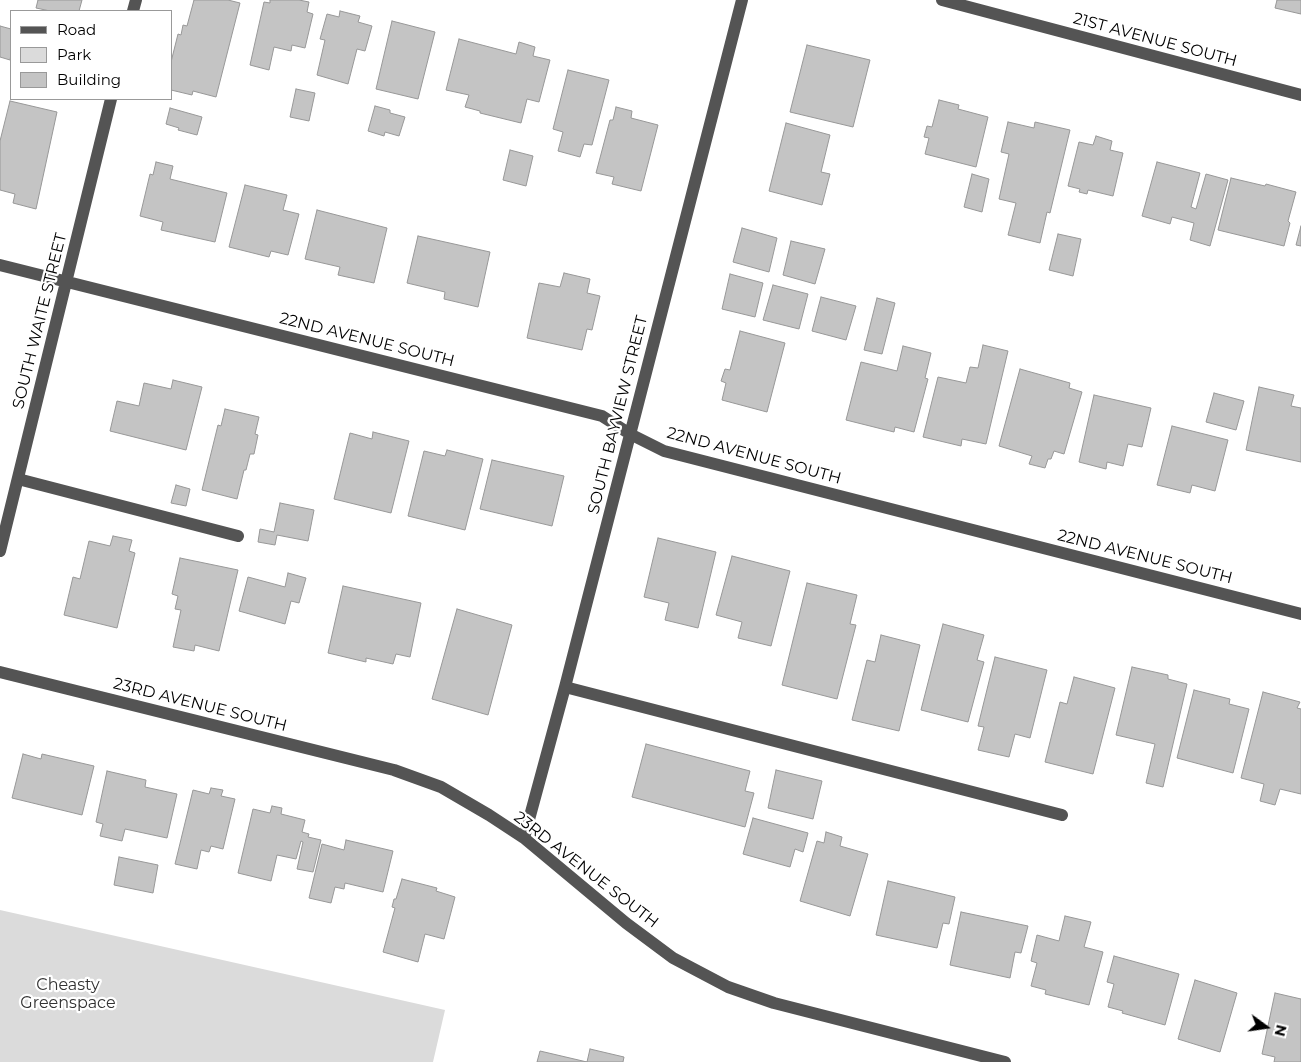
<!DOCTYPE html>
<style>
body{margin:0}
#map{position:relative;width:1301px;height:1062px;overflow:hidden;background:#fff;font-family:Montserrat,sans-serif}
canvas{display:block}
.legend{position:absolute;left:10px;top:10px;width:162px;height:90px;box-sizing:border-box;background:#fff;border:1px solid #999;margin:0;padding:6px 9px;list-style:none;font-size:15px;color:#000}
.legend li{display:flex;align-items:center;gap:10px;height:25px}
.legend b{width:25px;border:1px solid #999}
.north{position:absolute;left:1241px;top:1002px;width:50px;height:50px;-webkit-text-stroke:4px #fff;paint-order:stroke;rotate:104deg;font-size:14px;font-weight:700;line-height:20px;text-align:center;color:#000}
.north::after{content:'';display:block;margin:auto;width:18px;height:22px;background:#000;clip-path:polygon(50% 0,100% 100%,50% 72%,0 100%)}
</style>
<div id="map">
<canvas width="1301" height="1062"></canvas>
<ul class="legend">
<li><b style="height:6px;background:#545454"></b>Road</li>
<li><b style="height:14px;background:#dbdbdb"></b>Park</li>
<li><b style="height:14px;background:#c4c4c4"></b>Building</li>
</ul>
<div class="north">N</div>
</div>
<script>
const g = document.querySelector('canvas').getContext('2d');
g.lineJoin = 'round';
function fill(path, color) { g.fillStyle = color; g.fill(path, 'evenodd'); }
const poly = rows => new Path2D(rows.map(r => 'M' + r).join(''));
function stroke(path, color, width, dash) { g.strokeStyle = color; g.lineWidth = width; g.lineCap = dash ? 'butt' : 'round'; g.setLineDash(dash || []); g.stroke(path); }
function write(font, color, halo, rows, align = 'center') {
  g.font = font + ' Montserrat,sans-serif'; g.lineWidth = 4.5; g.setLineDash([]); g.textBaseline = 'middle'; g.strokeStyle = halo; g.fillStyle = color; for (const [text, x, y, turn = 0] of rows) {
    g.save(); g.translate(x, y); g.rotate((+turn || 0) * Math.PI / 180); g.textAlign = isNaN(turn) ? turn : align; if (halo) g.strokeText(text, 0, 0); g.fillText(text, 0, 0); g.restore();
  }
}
fill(poly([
 [0,910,445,1010,433,1062,0,1062]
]), '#dbdbdb');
const building = poly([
 [38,0,82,0,79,11,50,11,36,8,38,0],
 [194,0,228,0,240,3,216,97,193,91,192,95,171,90,171,62,178,34,181,35,183,25,187,26,194,0],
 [270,0,299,0,309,2,307,12,313,14,305,48,292,45,291,51,274,47,269,70,250,65,264,2,270,3,270,0],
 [1277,0,1301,0,1301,14,1275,8,1277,0],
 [340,11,360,16,358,22,372,26,365,51,357,49,348,84,317,75,325,40,320,39,327,14,339,17,340,11],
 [392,21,435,32,418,99,376,89,392,21],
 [0,26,11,29,11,54,10,60,0,57,0,26],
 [459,39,516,54,519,42,535,47,533,56,550,60,539,102,527,99,521,123,480,113,480,111,465,107,469,95,446,90,459,39],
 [807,45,870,60,853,127,790,112,807,45],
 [568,70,609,80,592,145,584,144,580,157,558,151,563,132,553,129,568,70],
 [296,89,315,93,309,121,290,117,296,89],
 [939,100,959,105,958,109,988,117,976,167,925,154,929,138,924,137,927,126,932,127,939,100],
 [10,101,57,112,36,209,13,203,15,194,0,190,0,141,10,101],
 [375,106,390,110,390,113,405,117,399,136,385,132,384,136,368,131,375,106],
 [616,107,632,111,631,118,658,125,641,191,612,184,614,177,596,173,610,120,613,120,616,107],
 [170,108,202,117,197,135,178,130,179,128,166,124,170,108],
 [1008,122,1034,128,1035,122,1070,130,1050,213,1047,212,1040,243,1008,235,1016,203,999,199,1009,154,1001,152,1008,122],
 [786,123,830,135,821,172,830,174,822,205,769,191,786,123],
 [1096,136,1112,141,1110,150,1123,153,1113,196,1088,190,1087,194,1079,192,1080,189,1068,186,1079,142,1093,145,1096,136],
 [510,150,533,156,526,186,503,180,510,150],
 [156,162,173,166,170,179,227,193,215,242,161,230,163,222,140,216,150,174,153,175,156,162],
 [1157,162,1200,173,1191,207,1196,209,1206,174,1228,180,1210,246,1190,240,1194,223,1172,217,1170,224,1142,216,1157,162],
 [972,174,989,179,982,212,964,207,972,174],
 [1231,178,1265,186,1266,184,1296,192,1288,221,1290,223,1284,246,1218,230,1231,178],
 [245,185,287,195,283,210,299,214,288,255,271,251,269,257,229,247,245,185],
 [317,210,387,228,374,283,338,275,340,267,305,259,317,210],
 [1301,226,1301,246,1296,245,1301,226],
 [742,228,777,238,769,272,733,262,742,228],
 [1058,234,1081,239,1073,276,1049,270,1058,234],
 [418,236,490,252,478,307,444,299,445,292,407,283,418,236],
 [791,241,825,249,815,284,783,275,791,241],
 [564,273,590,279,587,293,600,296,592,330,587,329,582,350,527,338,539,283,560,287,564,273],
 [730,274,763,283,755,317,722,309,730,274],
 [773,285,808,294,799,329,763,320,773,285],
 [821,297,856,306,846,340,812,331,821,297],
 [877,298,895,303,882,354,864,350,877,298],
 [740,331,785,343,767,412,722,400,726,383,721,381,725,369,730,370,740,331],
 [983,345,1008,351,986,444,962,439,961,446,923,437,938,377,966,383,970,367,978,368,983,345],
 [903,346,931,353,925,378,928,379,914,432,895,427,894,432,846,420,861,362,897,371,903,346],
 [1020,369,1070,383,1069,388,1082,392,1064,454,1054,451,1051,459,1048,459,1045,468,1029,464,1032,456,999,446,1020,369],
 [173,380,202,387,186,450,110,431,117,401,139,406,144,383,171,389,173,380],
 [1259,387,1294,395,1291,406,1301,408,1301,462,1246,450,1259,387],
 [1214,393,1244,401,1236,430,1206,422,1214,393],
 [1094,395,1151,408,1142,447,1128,444,1123,466,1107,462,1106,469,1079,462,1094,395],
 [225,409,259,417,255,434,258,435,254,454,250,454,246,470,244,470,237,499,202,490,218,425,221,426,225,409],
 [1172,426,1228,440,1215,491,1192,485,1190,493,1157,485,1172,426],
 [373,432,409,441,391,513,334,499,350,433,372,439,373,432],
 [447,450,483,459,465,530,408,516,424,451,445,456,447,450],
 [492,460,564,476,552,526,480,509,492,460],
 [176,485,190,489,186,506,171,503,176,485],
 [280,503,314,510,308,541,277,535,275,545,258,542,260,529,274,532,280,503],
 [113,536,132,540,129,551,135,553,117,628,64,615,73,577,80,579,89,541,110,546,113,536],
 [658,538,716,552,698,628,665,620,669,603,644,597,658,538],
 [732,556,790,571,771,646,738,638,742,622,716,615,732,556],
 [180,558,238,570,219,651,195,645,194,651,173,647,181,610,175,609,178,596,172,594,180,558],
 [288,573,306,578,299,603,291,601,285,624,239,611,248,577,285,587,288,573],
 [807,583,857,595,850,624,856,625,837,699,782,685,807,583],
 [343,586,421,603,410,657,396,654,393,664,366,658,366,662,328,653,343,586],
 [457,609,512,625,488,715,432,699,457,609],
 [943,624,984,635,977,660,984,662,968,722,921,710,943,624],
 [881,635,920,645,899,731,852,720,867,660,875,662,881,635],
 [995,657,1047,670,1030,738,1015,734,1009,757,978,750,984,727,978,726,995,657],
 [1132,667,1168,675,1168,679,1187,684,1163,787,1146,783,1155,744,1116,735,1132,667],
 [1074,677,1115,688,1093,774,1045,762,1060,702,1067,704,1074,677],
 [1194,690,1230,699,1229,704,1249,709,1233,773,1177,758,1194,690],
 [1263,692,1300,702,1297,708,1301,709,1301,794,1280,789,1275,805,1260,801,1264,784,1241,778,1263,692],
 [646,744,750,771,745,791,754,793,745,827,632,797,646,744],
 [23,754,41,759,42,754,94,766,82,815,12,798,23,754],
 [776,770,822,781,813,819,768,808,776,770],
 [107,771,146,780,145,787,177,794,167,838,125,829,122,841,100,836,103,824,96,822,107,771],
 [211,788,223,790,221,796,235,799,223,849,211,846,209,852,201,850,197,869,175,864,193,790,209,794,211,788],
 [272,806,282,808,281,814,305,820,302,832,309,834,308,837,321,840,313,872,297,869,303,842,301,841,296,859,277,855,271,881,238,873,253,809,270,813,272,806],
 [753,818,808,833,803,852,795,849,790,867,743,854,753,818],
 [826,832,842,837,840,846,868,854,850,916,800,901,817,841,824,843,826,832],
 [346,840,393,851,383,892,345,883,344,889,335,887,331,903,309,898,322,844,344,850,346,840],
 [119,857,158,865,153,893,114,885,119,857],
 [402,879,437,888,436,891,455,897,444,939,425,934,418,962,383,952,395,908,392,907,394,899,396,899,402,879],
 [888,881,955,897,949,924,943,923,937,948,876,935,888,881],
 [961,912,1028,926,1021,953,1015,952,1010,978,950,965,961,912],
 [1065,916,1091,922,1084,947,1103,952,1089,1005,1045,994,1046,990,1031,986,1037,963,1031,961,1037,935,1059,941,1065,916],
 [1114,956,1179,974,1165,1025,1122,1013,1123,1011,1108,1007,1114,984,1107,982,1114,956],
 [1195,980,1237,993,1220,1052,1178,1039,1195,980],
 [1275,993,1301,999,1301,1062,1274,1062,1275,1057,1262,1054,1275,993],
 [590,1049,624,1057,623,1062,537,1062,540,1051,587,1062,590,1049]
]);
fill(building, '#c4c4c4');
stroke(building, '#989898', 1);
stroke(poly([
 [942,0,1301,95],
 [133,11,136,0],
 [0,265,602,416,630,434,664,451,1301,614],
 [18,479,238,536],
 [0,551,111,99],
 [0,672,394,770,441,787,489,815,524,838,626,923,673,958,728,987,774,1003,1005,1062],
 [565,687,1062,815],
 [524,838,565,687,742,0]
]), '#545454', 12);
write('16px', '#000', '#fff', [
 ["21ST AVENUE SOUTH",1155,40,15],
 ["SOUTH WAITE STREET",40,321,-76],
 ["22ND AVENUE SOUTH",367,340,14],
 ["SOUTH BAYVIEW STREET",618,415,-76],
 ["22ND AVENUE SOUTH",754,456,15],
 ["22ND AVENUE SOUTH",1145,557,14],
 ["23RD AVENUE SOUTH",200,705,14],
 ["23RD AVENUE SOUTH",586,870,38]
]);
write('16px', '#323232', '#fff', [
 ["Cheasty",68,985],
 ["Greenspace",68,1003]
]);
</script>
